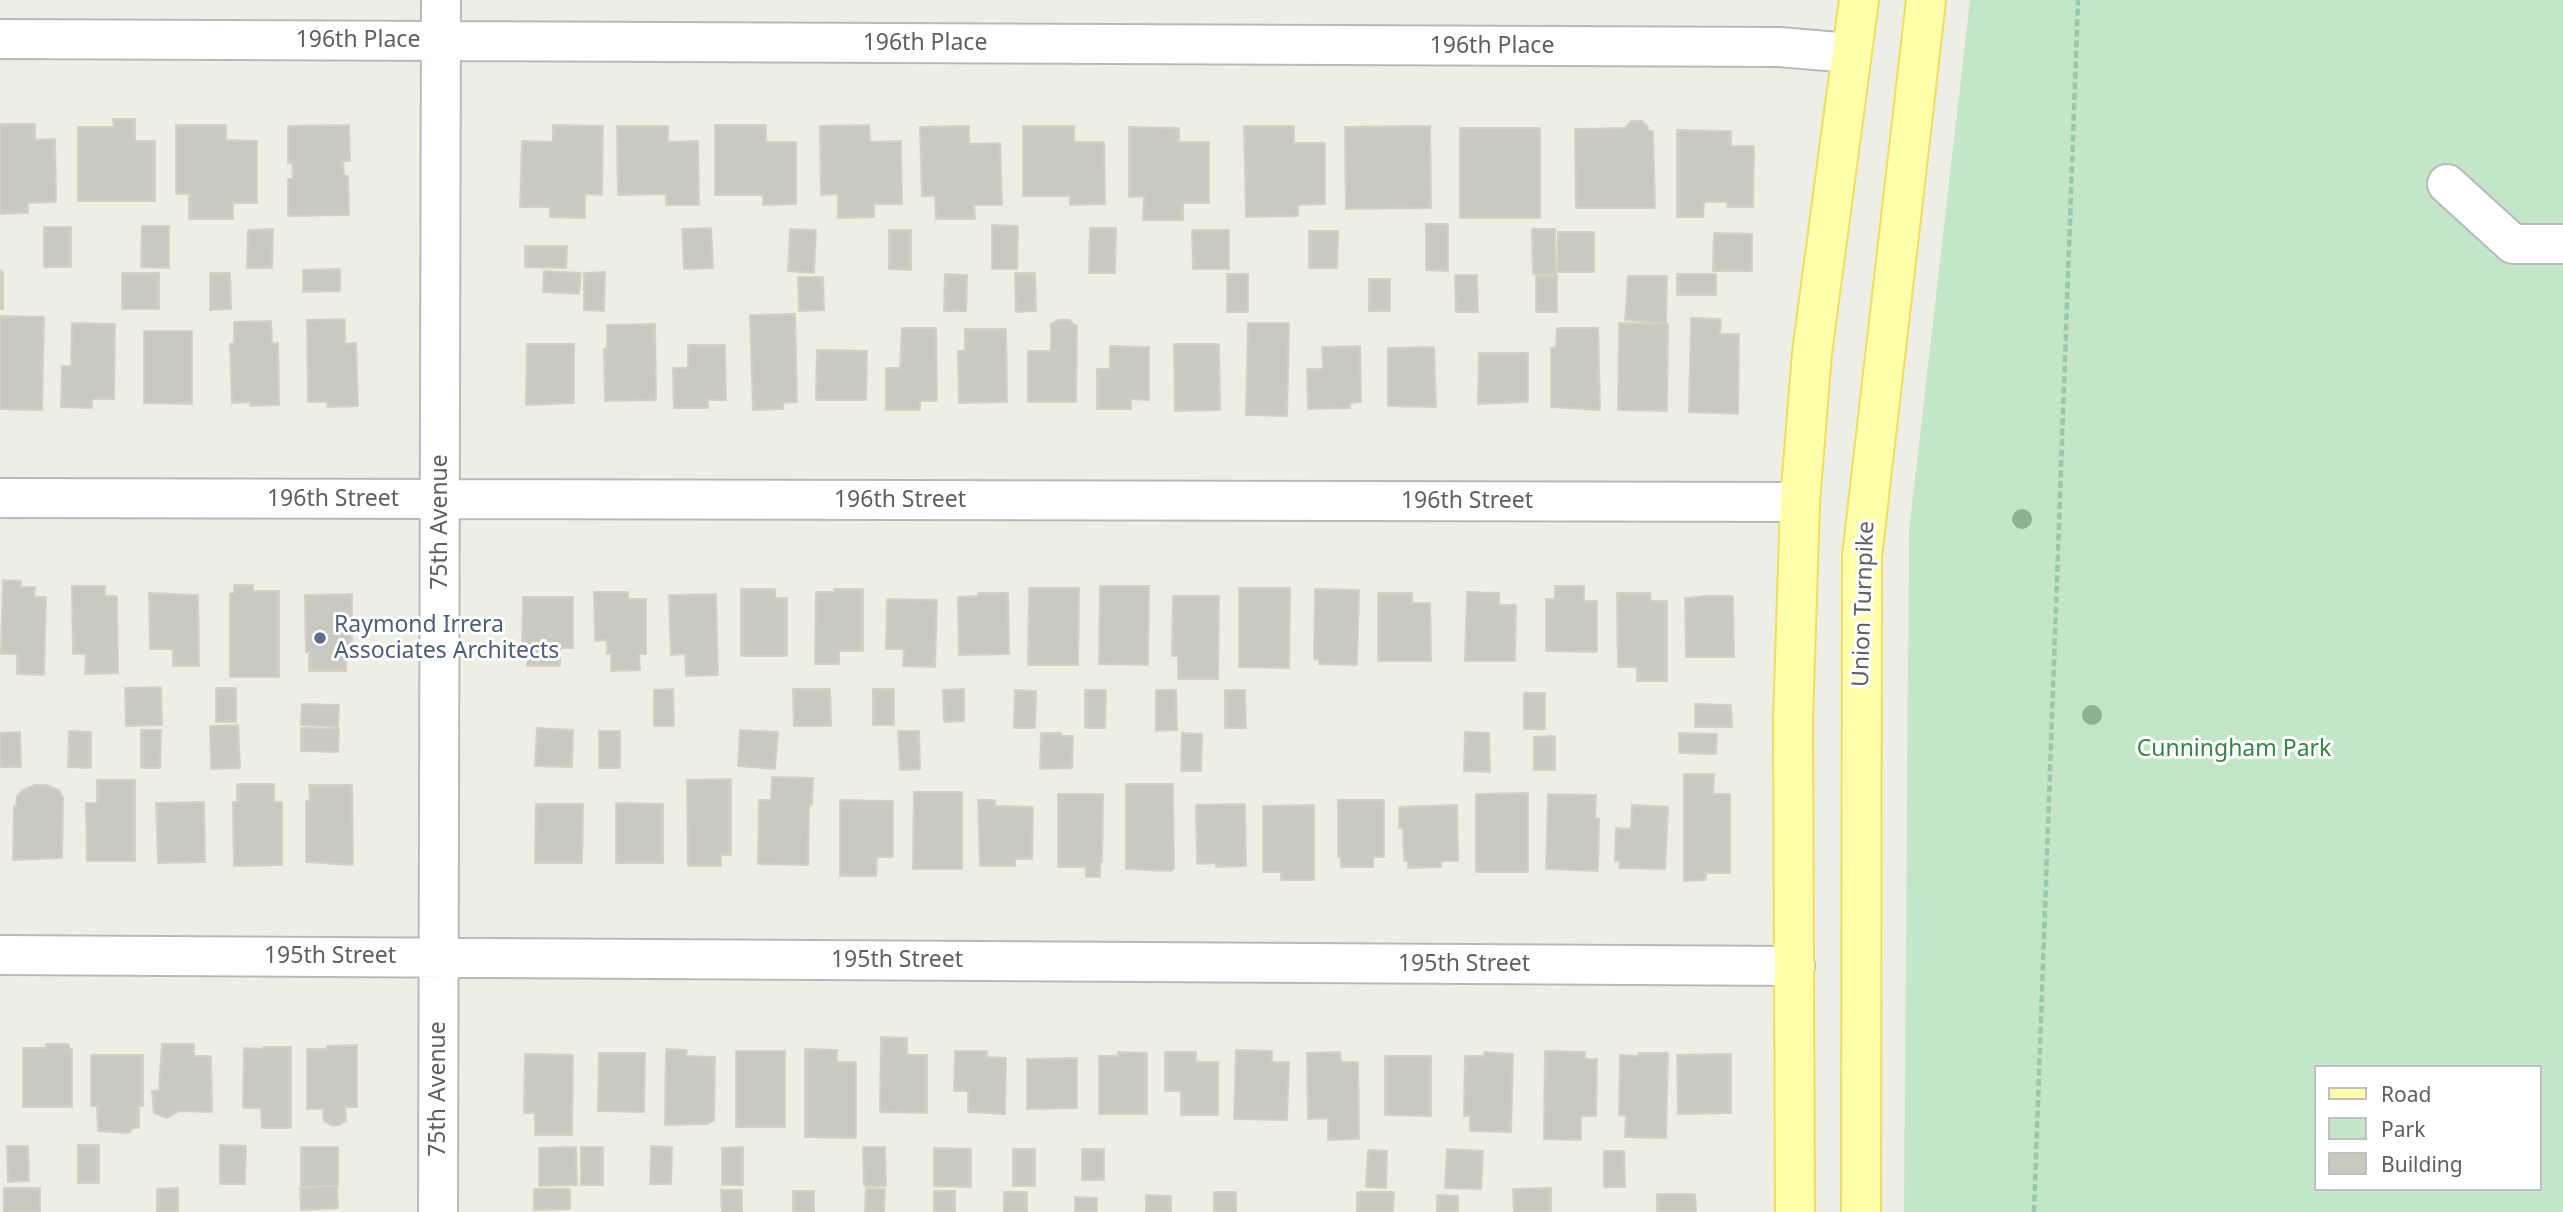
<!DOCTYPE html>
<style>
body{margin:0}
#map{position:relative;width:2563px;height:1212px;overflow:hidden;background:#efeee5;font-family:"Noto Sans",sans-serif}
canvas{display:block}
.legend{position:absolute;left:2314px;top:1065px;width:228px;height:126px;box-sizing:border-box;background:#fff;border:2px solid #bebfc1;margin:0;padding:9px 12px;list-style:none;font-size:21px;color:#5d5f65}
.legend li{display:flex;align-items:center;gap:14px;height:35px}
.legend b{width:35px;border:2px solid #bebfc1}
</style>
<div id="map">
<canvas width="2563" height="1212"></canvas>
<ul class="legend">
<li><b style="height:9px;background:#fefeab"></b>Road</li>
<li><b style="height:19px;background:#c2e6c7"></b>Park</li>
<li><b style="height:19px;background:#cac9c1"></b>Building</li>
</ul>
</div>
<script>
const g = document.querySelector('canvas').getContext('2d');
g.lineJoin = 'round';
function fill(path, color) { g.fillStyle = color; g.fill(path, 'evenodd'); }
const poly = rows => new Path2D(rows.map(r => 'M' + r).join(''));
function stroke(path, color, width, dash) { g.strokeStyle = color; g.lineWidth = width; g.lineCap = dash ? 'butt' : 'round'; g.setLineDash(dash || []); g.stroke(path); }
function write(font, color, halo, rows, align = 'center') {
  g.font = font + ' "Noto Sans",sans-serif'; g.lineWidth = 6; g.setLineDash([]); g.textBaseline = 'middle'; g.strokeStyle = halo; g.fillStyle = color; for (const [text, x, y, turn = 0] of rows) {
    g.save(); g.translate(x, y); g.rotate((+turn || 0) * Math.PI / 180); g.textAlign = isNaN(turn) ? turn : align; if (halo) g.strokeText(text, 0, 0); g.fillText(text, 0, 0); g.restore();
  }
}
fill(poly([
 [1970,0,2563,0,2563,1212,1904,1212,1909,531],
 [2316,1067,2540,1067,2540,1189,2316,1189]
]), '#c2e6c7');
const building = poly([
 [113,119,135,119,135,141,155,141,155,201,78,201,78,127,114,127,113,119],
 [1631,121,1642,121,1648,127,1648,131,1653,131,1655,208,1576,208,1575,129,1625,128,1631,121],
 [0,124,35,124,35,140,55,139,56,202,28,203,28,213,0,214,0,124],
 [176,125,226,125,226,140,257,141,257,203,233,203,233,219,189,219,189,194,176,194,176,125],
 [349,125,350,161,343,161,344,176,348,176,349,215,288,216,288,179,293,179,292,163,288,163,288,126,349,125],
 [553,125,603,126,602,195,585,194,585,218,550,217,550,207,520,207,522,141,553,142,553,125],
 [715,125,766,125,766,142,796,142,796,204,763,205,763,195,715,195,715,125],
 [869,125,870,142,901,141,902,204,874,204,874,217,838,218,838,194,821,195,820,126,869,125],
 [617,126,668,126,668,142,698,141,699,205,666,205,666,194,618,195,617,126],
 [969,126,969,144,1000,143,1002,205,974,205,975,219,936,219,935,196,922,196,920,127,969,126],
 [1023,126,1074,126,1074,142,1104,142,1105,204,1070,205,1070,196,1023,196,1023,126],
 [1244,126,1294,126,1294,143,1325,143,1325,204,1298,205,1298,216,1246,217,1244,126],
 [1430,126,1431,208,1346,209,1345,127,1430,126],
 [1129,127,1179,128,1179,142,1209,142,1209,203,1183,203,1183,220,1143,220,1144,196,1129,197,1129,127],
 [1460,128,1540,128,1540,218,1460,218,1460,128],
 [1677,130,1731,131,1731,146,1754,146,1753,207,1727,207,1727,202,1704,202,1703,217,1677,217,1677,130],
 [1426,224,1448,224,1448,271,1426,270,1426,224],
 [992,225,1018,226,1017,269,992,269,992,225],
 [142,226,169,226,169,268,141,267,142,226],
 [44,227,71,227,71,267,44,267,44,227],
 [711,228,713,268,684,269,682,229,711,228],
 [1090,228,1116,228,1115,273,1089,273,1090,228],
 [273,229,272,268,247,268,248,230,273,229],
 [790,229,816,230,814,273,788,271,790,229],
 [1532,229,1555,229,1556,274,1533,274,1532,229],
 [889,230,911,230,911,270,889,269,889,230],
 [1192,230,1229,230,1229,269,1193,269,1192,230],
 [1309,231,1338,231,1337,268,1309,268,1309,231],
 [1558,232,1594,232,1594,272,1558,272,1558,232],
 [1714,233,1752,234,1752,271,1713,271,1714,233],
 [525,246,567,246,566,268,525,267,525,246],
 [340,269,340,291,303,292,303,270,340,269],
 [0,270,3,273,3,309,0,309,0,270],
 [544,271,581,273,579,294,543,292,544,271],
 [605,272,604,311,584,310,584,273,605,272],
 [122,273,159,273,159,309,122,309,122,273],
 [210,273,230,273,231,309,210,310,210,273],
 [1015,273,1035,273,1036,311,1016,312,1015,273],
 [945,274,967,275,966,311,944,311,945,274],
 [1227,274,1248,274,1248,312,1227,312,1227,274],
 [1677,274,1716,274,1716,295,1677,295,1677,274],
 [1455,275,1477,275,1478,312,1456,312,1455,275],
 [1536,276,1557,276,1557,312,1536,312,1536,276],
 [1628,276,1667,276,1666,323,1625,320,1628,276],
 [798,277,823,277,824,310,799,311,798,277],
 [1369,279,1390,279,1390,311,1369,311,1369,279],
 [795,314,797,402,783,403,783,409,753,410,750,315,795,314],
 [0,316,44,317,42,410,0,409,0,316],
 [1691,318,1721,319,1720,334,1739,334,1738,414,1689,412,1691,318],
 [345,319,345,344,356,343,358,406,327,407,327,402,308,402,307,320,345,319],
 [1059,320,1070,320,1074,325,1077,325,1076,402,1028,402,1028,351,1051,351,1051,324,1059,320],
 [271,321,272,343,278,343,279,405,250,406,250,402,232,403,230,344,234,343,234,322,271,321],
 [72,323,115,324,114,399,92,399,92,408,61,407,62,366,71,366,72,323],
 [1248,323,1289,323,1287,416,1246,415,1248,323],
 [1619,323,1668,324,1667,411,1618,410,1619,323],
 [655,324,656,400,605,401,604,349,607,349,607,325,655,324],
 [902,328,936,328,937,401,920,401,920,410,886,410,886,368,900,368,902,328],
 [1557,328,1598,328,1600,410,1551,407,1551,348,1556,348,1557,328],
 [965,329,1006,329,1007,402,959,403,958,351,965,351,965,329],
 [144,331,192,331,192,404,144,403,144,331],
 [527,344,574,344,574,403,526,405,527,344],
 [1174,344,1219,344,1220,410,1175,411,1174,344],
 [688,345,725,345,726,400,708,400,708,408,674,408,673,368,688,368,688,345],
 [1110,346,1149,347,1149,400,1131,399,1131,409,1097,409,1097,369,1110,369,1110,346],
 [1360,346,1361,402,1350,403,1350,408,1308,409,1307,369,1323,369,1322,347,1360,346],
 [1434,347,1436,407,1388,406,1388,348,1434,347],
 [817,350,867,351,866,400,816,400,817,350],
 [1479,353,1528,353,1528,402,1478,404,1479,353],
 [3,580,21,581,21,587,35,587,34,597,46,597,44,675,17,674,17,654,1,654,3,580],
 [234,585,253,585,253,591,279,591,279,677,230,677,230,594,234,593,234,585],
 [72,586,105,586,105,596,117,596,118,673,85,674,86,654,73,654,72,586],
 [1100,586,1149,586,1148,665,1099,664,1100,586],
 [1555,586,1584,586,1584,601,1597,601,1597,652,1546,651,1546,599,1555,599,1555,586],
 [1029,588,1079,588,1078,665,1028,665,1029,588],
 [1239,588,1290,588,1289,668,1239,667,1239,588],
 [741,589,775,589,775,598,787,598,787,656,741,656,741,589],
 [834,589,863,589,863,651,839,651,839,664,815,664,816,592,834,592,834,589],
 [1315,589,1359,590,1357,665,1319,664,1319,660,1314,659,1315,589],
 [594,592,628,592,628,599,646,599,646,654,639,654,640,670,611,671,611,654,607,654,607,640,595,641,594,592],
 [1467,592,1499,593,1499,605,1516,605,1515,661,1465,661,1467,592],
 [149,593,198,595,199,666,173,666,173,649,150,649,149,593],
 [978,593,1008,593,1009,654,959,655,958,597,978,596,978,593],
 [1378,593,1412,593,1412,603,1430,603,1431,661,1378,661,1378,593],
 [1617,593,1650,593,1651,601,1667,601,1667,681,1637,681,1637,667,1618,667,1617,593],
 [352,594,352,653,346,653,346,671,309,671,309,652,306,652,305,595,352,594],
 [716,594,718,675,686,676,685,654,671,655,669,595,716,594],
 [1173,596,1219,596,1218,679,1178,679,1178,656,1172,656,1173,596],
 [1705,596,1733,596,1734,657,1686,657,1685,598,1705,596],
 [523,597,573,597,573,648,560,648,560,666,527,666,528,649,522,649,523,597],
 [887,599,937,600,935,667,903,666,904,649,886,649,887,599],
 [161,687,162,725,126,726,125,688,161,687],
 [216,688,236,688,236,722,216,722,216,688],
 [673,689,674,726,654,726,654,690,673,689],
 [793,689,830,689,831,726,794,726,793,689],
 [873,689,894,689,894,725,873,725,873,689],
 [964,689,964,721,944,722,943,690,964,689],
 [1015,690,1036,691,1035,728,1014,728,1015,690],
 [1085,690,1106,690,1105,728,1085,728,1085,690],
 [1156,690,1176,690,1177,730,1156,731,1156,690],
 [1225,690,1245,690,1246,728,1225,728,1225,690],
 [1524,693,1545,693,1545,729,1524,729,1524,693],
 [302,704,339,705,338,727,301,725,302,704],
 [1695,704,1731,705,1732,727,1695,727,1695,704],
 [238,725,240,768,211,769,210,726,238,725],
 [301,728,339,729,338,752,301,751,301,728],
 [537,728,573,730,572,767,535,766,537,728],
 [141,730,161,730,160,768,141,768,141,730],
 [740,730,778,732,775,769,738,766,740,730],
 [69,731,91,732,91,768,68,767,69,731],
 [599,731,620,731,620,768,599,768,599,731],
 [898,731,919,731,920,769,900,770,898,731],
 [20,732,21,767,0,767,0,733,20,732],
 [1465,732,1489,733,1490,772,1464,771,1465,732],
 [1041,733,1061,733,1062,736,1073,736,1072,768,1040,769,1041,733],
 [1182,733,1202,734,1201,771,1181,771,1182,733],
 [1679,733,1717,734,1716,754,1679,753,1679,733],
 [1555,736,1555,770,1534,770,1534,737,1555,736],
 [1684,774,1714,774,1713,794,1730,794,1730,873,1706,873,1706,880,1684,881,1684,774],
 [772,777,813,778,812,805,809,805,808,865,758,864,759,800,771,800,772,777],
 [731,779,731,855,721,855,721,866,688,866,687,780,731,779],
 [97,780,135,780,135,861,87,861,86,803,97,803,97,780],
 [237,784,274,784,274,802,282,802,282,865,234,866,233,802,237,802,237,784],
 [1126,784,1173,784,1174,869,1171,871,1126,869,1126,784],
 [35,785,46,785,59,790,63,798,62,858,13,860,14,806,16,807,17,796,23,790,35,785],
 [309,785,352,785,353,865,306,862,306,801,310,801,309,785],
 [914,792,962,792,962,869,913,869,914,792],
 [1528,793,1528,872,1476,872,1476,794,1528,793],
 [1058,794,1103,794,1102,862,1100,862,1100,877,1086,877,1086,867,1058,867,1058,794],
 [1548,794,1596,795,1595,818,1599,819,1598,871,1546,869,1548,794],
 [840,800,893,801,893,857,877,857,876,876,840,876,840,800],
 [978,800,995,800,995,806,1033,807,1032,859,1015,859,1015,866,980,866,978,800],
 [1338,800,1384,800,1384,857,1373,857,1373,867,1341,867,1341,857,1338,857,1338,800],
 [204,802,205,862,158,863,156,803,204,802],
 [616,803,663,804,663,863,616,863,616,803],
 [536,804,583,804,582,863,535,863,536,804],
 [1245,804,1246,866,1216,867,1216,863,1197,864,1196,805,1245,804],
 [1314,805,1314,880,1281,880,1281,872,1263,872,1263,806,1314,805],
 [1457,805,1458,861,1441,861,1441,867,1408,868,1408,861,1404,861,1403,828,1399,828,1399,807,1457,805],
 [1632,805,1668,807,1665,869,1619,868,1620,862,1615,861,1616,828,1631,829,1632,805],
 [881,1037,907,1038,907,1055,927,1055,927,1113,880,1112,881,1037],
 [46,1044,69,1044,69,1049,72,1049,72,1107,23,1107,23,1048,47,1048,46,1044],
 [162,1044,194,1044,194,1056,211,1056,212,1112,179,1111,167,1118,154,1113,152,1091,159,1090,162,1044],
 [357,1045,357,1107,345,1107,346,1121,339,1125,332,1126,324,1121,323,1109,307,1109,307,1049,327,1049,327,1046,357,1045],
 [263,1047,291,1047,291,1128,262,1128,261,1108,243,1108,244,1048,263,1049,263,1047],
 [666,1049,687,1050,686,1056,715,1057,714,1120,708,1124,665,1125,666,1049],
 [805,1049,837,1050,837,1062,856,1062,856,1138,805,1137,805,1049],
 [1236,1050,1272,1051,1272,1062,1289,1062,1287,1120,1234,1119,1236,1050],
 [736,1051,785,1051,785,1127,736,1127,736,1051],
 [955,1051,987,1051,987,1057,1006,1058,1005,1114,968,1112,968,1091,954,1091,955,1051],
 [1545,1051,1585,1052,1585,1059,1597,1059,1596,1116,1581,1116,1581,1140,1544,1139,1545,1051],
 [1118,1052,1147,1053,1147,1114,1099,1114,1099,1056,1118,1056,1118,1052],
 [1165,1052,1196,1052,1196,1062,1218,1062,1218,1115,1181,1115,1181,1091,1165,1091,1165,1052],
 [1340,1052,1341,1062,1358,1062,1359,1139,1328,1140,1328,1118,1308,1119,1307,1053,1340,1052],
 [1484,1052,1513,1054,1511,1132,1470,1131,1470,1116,1464,1116,1465,1056,1484,1056,1484,1052],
 [599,1053,645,1053,644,1112,598,1111,599,1053],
 [1639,1053,1668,1053,1666,1138,1625,1137,1626,1116,1619,1115,1620,1055,1638,1056,1639,1053],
 [525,1054,573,1055,572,1135,535,1135,535,1113,524,1113,525,1054],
 [1731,1054,1731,1113,1678,1114,1677,1055,1731,1054],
 [91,1055,143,1055,143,1106,139,1106,139,1128,133,1128,129,1133,98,1131,97,1106,91,1106,91,1055],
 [1385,1056,1431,1056,1431,1116,1385,1115,1385,1056],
 [1077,1058,1077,1108,1027,1109,1027,1059,1077,1058],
 [78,1145,99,1145,99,1183,78,1183,78,1145],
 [220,1145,246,1146,245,1184,220,1184,220,1145],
 [7,1146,28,1146,29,1181,8,1182,7,1146],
 [651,1146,672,1147,671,1184,650,1184,651,1146],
 [301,1147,338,1147,338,1186,301,1186,301,1147],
 [576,1147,577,1185,539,1186,539,1148,576,1147],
 [581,1147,603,1147,603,1185,581,1185,581,1147],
 [743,1147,743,1185,722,1185,722,1148,743,1147],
 [863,1147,885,1147,886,1186,864,1186,863,1147],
 [934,1148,971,1149,971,1187,934,1186,934,1148],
 [1013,1149,1035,1149,1035,1186,1013,1186,1013,1149],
 [1082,1149,1104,1149,1104,1180,1082,1180,1082,1149],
 [1447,1149,1483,1151,1481,1189,1445,1188,1447,1149],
 [1368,1150,1387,1151,1386,1188,1366,1187,1368,1150],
 [1604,1151,1624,1151,1625,1187,1604,1187,1604,1151],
 [337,1186,338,1208,301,1210,300,1188,337,1186],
 [4,1188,40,1188,40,1212,4,1212,4,1188],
 [178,1188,178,1212,157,1212,157,1189,178,1188],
 [866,1188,885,1189,884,1212,865,1212,866,1188],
 [1551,1188,1551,1212,1514,1212,1513,1189,1551,1188],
 [534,1189,570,1189,570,1209,534,1210,534,1189],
 [721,1190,742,1190,742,1212,722,1212,721,1190],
 [793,1191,814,1191,814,1212,793,1212,793,1191],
 [934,1191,955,1191,955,1212,934,1212,934,1191],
 [1004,1192,1027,1192,1027,1212,1004,1212,1004,1192],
 [1214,1192,1236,1192,1236,1212,1214,1212,1214,1192],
 [1357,1192,1394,1192,1393,1212,1357,1212,1357,1192],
 [1657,1194,1695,1194,1696,1212,1657,1212,1657,1194],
 [1146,1195,1171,1196,1171,1212,1146,1212,1146,1195],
 [1437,1195,1458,1196,1458,1212,1437,1212,1437,1195],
 [1075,1197,1097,1198,1097,1212,1075,1212,1075,1197]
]);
fill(building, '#cac9c1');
stroke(building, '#d4d1c3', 2);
const minor = poly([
 [0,39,1779,47,1850,53],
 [2447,184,2513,244,2563,244],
 [0,498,1800,502],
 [0,955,1795,966],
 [438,1212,441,0]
]);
const major = poly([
 [1795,1212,1793,721,1800,502,1812,353,1859,0],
 [1861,1212,1862,557,1926,0]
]);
stroke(minor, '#b7b9bf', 42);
stroke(major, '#f0de5d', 42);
stroke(poly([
 [2034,1212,2078,0]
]), '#9bc7ae', 4.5, [7, 3.5]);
stroke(minor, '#fff', 38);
stroke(major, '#fefeab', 38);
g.fillStyle = '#89b48d';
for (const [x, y] of [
 [2022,519],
 [2092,715]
]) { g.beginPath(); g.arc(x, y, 10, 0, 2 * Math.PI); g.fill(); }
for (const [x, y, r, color] of [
 [320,638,7,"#5c6f8a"]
]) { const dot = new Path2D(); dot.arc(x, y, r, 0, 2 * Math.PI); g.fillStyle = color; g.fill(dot); stroke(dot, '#fff', 2.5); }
write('23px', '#5d5f65', '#fff', [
 ["196th Place",358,40],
 ["196th Place",925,43],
 ["196th Place",1492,46],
 ["196th Street",333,499],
 ["196th Street",900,500],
 ["196th Street",1467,501],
 ["75th Avenue",440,522,-90],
 ["Union Turnpike",1864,604,-88],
 ["195th Street",330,956],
 ["195th Street",897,960],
 ["195th Street",1464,964],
 ["75th Avenue",438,1089,-90]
]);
write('23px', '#4e5e75', '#fff', [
 ["Raymond Irrera",334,625],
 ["Associates Architects",334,651]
], 'left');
write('23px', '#358445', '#fff', [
 ["Cunningham Park",2234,749]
]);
</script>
